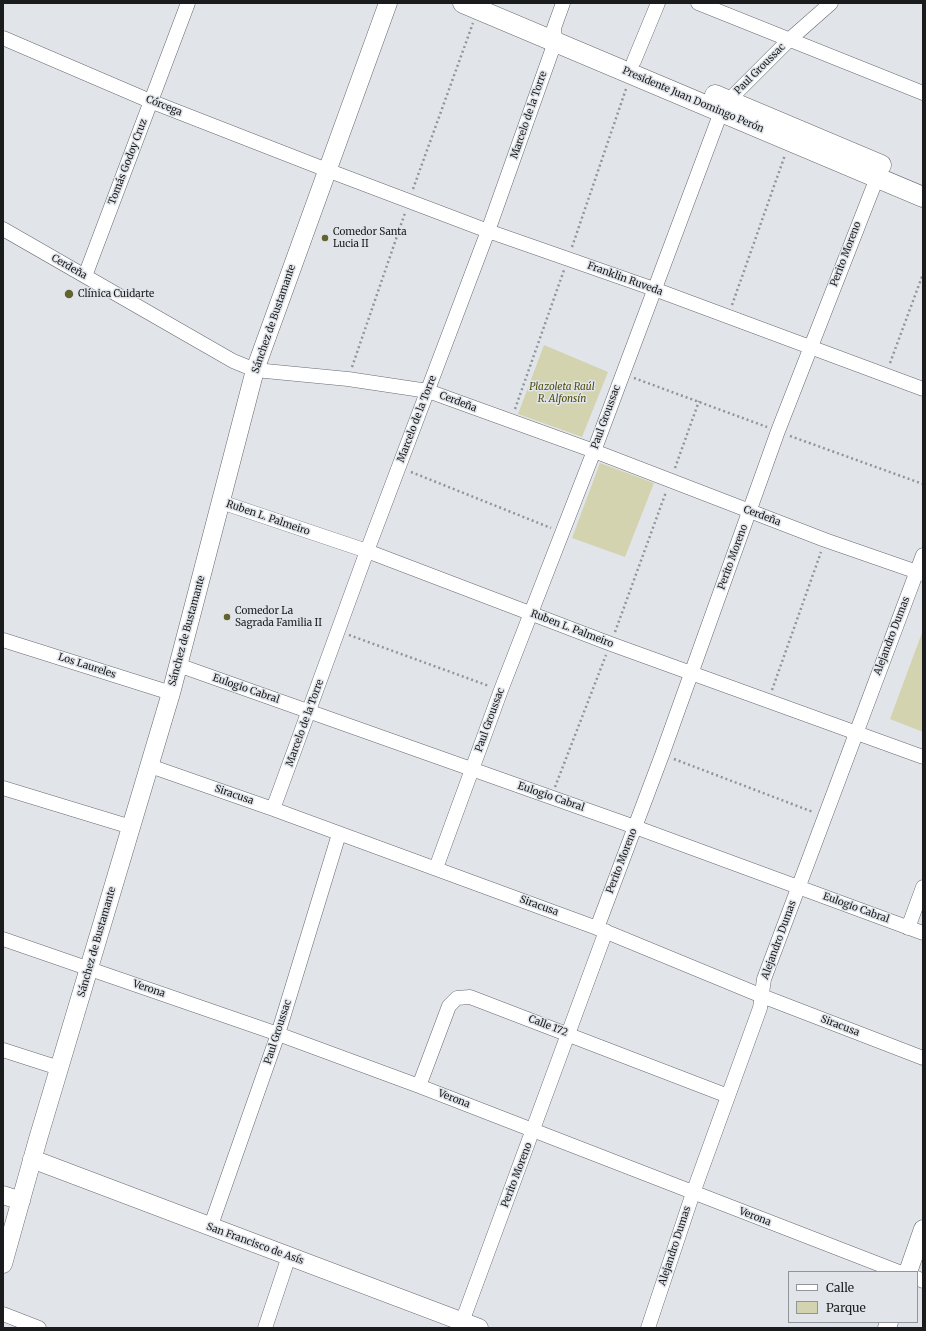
<!DOCTYPE html>
<meta charset="utf-8">
<style>
body{margin:0}
#map{position:relative;width:926px;height:1331px;overflow:hidden;background:#e1e5ea;font-family:Merriweather,serif}
canvas{display:block}
.frame{position:absolute;inset:0;border:4px solid #191b1c;pointer-events:none}
.legend{position:absolute;left:788px;top:1271px;width:130px;height:52px;box-sizing:border-box;background:#e1e5ea;border:1px solid #919498;margin:0;padding:5px 7px;list-style:none;font-size:12px;color:#191b1c}
.legend li{display:flex;align-items:center;gap:8px;height:20px}
.legend b{width:20px;border:1px solid #919498}
</style>
<div id="map">
<canvas width="926" height="1331"></canvas>
<div class="frame"></div>
<ul class="legend">
<li><b style="height:5px;background:#fff"></b>Calle</li>
<li><b style="height:11px;background:#d3d3af"></b>Parque</li>
</ul>
</div>
<script>
const g = document.querySelector('canvas').getContext('2d');
g.lineJoin = 'round';
function fill(path, color) { g.fillStyle = color; g.fill(path, 'evenodd'); }
const poly = rows => new Path2D(rows.map(r => 'M' + r).join(''));
function stroke(path, color, width, dash) { g.strokeStyle = color; g.lineWidth = width; g.lineCap = dash ? 'butt' : 'round'; g.setLineDash(dash || []); g.stroke(path); }
function write(font, color, halo, rows, align = 'center') {
  g.font = font + ' Merriweather,serif'; g.lineWidth = 3; g.setLineDash([]); g.textBaseline = 'middle'; g.strokeStyle = halo; g.fillStyle = color; for (const [text, x, y, turn = 0] of rows) {
    g.save(); g.translate(x, y); g.rotate((+turn || 0) * Math.PI / 180); g.textAlign = isNaN(turn) ? turn : align; if (halo) g.strokeText(text, 0, 0); g.fillText(text, 0, 0); g.restore();
  }
}
fill(poly([
 [544,345,608,372,582,437,518,414],
 [600,463,654,483,625,557,572,538],
 [923,630,923,732,890,719]
]), '#d3d3af');
const minor = poly([
 [698,3,923,93],
 [3,38,150,101,327,170,488,231,654,289,923,389],
 [634,61,658,3],
 [3,229,233,361,255,370,348,379,428,391,594,451,825,540,923,574],
 [85,276,188,3],
 [221,502,367,551,611,644,923,757],
 [3,640,171,693],
 [178,665,635,827,923,933],
 [150,766,273,809,597,928,762,996,923,1058],
 [3,788,131,827],
 [273,809,367,551,488,231,555,42,554,28,563,3],
 [436,868,501,690,594,451,721,112,729,100,789,40,831,3],
 [597,928,662,755,778,431,880,170],
 [908,928,923,887],
 [3,939,278,1034,419,1086,899,1272],
 [3,1050,59,1068],
 [419,1086,449,1006,457,998,470,997,728,1096],
 [210,1228,278,1034,339,834],
 [917,1278,923,1281],
 [3,1314,39,1328],
 [265,1328,289,1256],
 [461,1328,462,1322,606,931],
 [648,1328,693,1193,760,1008,764,979,923,555]
]);
const tertiary = poly([
 [32,1159,479,1328],
 [3,1195,21,1201],
 [3,1264,38,1139,171,693,255,370,388,3],
 [908,1272,923,1229],
 [887,1328,889,1322]
]);
const secondary = poly([
 [463,3,923,197],
 [715,95,881,165]
]);
stroke(minor, '#666a6e', 15);
stroke(tertiary, '#666a6e', 19);
stroke(secondary, '#666a6e', 21);
stroke(poly([
 [413,189,473,23],
 [572,247,626,89],
 [732,305,785,155],
 [890,363,923,274],
 [352,367,405,213],
 [634,378,767,427],
 [515,409,564,270],
 [790,436,923,484],
 [675,468,699,401],
 [411,472,551,528],
 [615,632,666,492],
 [349,635,489,686],
 [772,690,821,552],
 [674,759,813,812],
 [555,787,606,655]
]), '#929598', 2.5, [2, 3]);
stroke(minor, '#fff', 14);
stroke(tertiary, '#fff', 18);
stroke(secondary, '#fff', 20);
for (const [x, y, r, color] of [
 [325,238,4,"#646330"],
 [69,294,5,"#646330"],
 [227,617,4,"#646330"]
]) { const dot = new Path2D(); dot.arc(x, y, r, 0, 2 * Math.PI); g.fillStyle = color; g.fill(dot); stroke(dot, '#e1e5ea', 1.5); }
write('10px', '#191b1c', '#e1e5ea', [
 ["Paul Groussac",760,69,-45],
 ["Presidente Juan Domingo Perón",693,100,23],
 ["Córcega",164,106,22],
 ["Marcelo de la Torre",529,115,-71],
 ["Tomás Godoy Cruz",128,162,-69],
 ["Perito Moreno",846,254,-69],
 ["Cerdeña",69,267,30],
 ["Franklin Ruveda",625,279,20],
 ["Sánchez de Bustamante",274,319,-71],
 ["Cerdeña",458,402,21],
 ["Paul Groussac",606,417,-70],
 ["Marcelo de la Torre",417,419,-69],
 ["Cerdeña",762,516,21],
 ["Ruben L. Palmeiro",268,518,19],
 ["Perito Moreno",733,557,-70],
 ["Ruben L. Palmeiro",572,629,21],
 ["Sánchez de Bustamante",187,631,-75],
 ["Alejandro Dumas",892,636,-69],
 ["Los Laureles",87,666,18],
 ["Eulogio Cabral",246,689,19],
 ["Paul Groussac",490,720,-70],
 ["Marcelo de la Torre",305,723,-70],
 ["Siracusa",234,795,19],
 ["Eulogio Cabral",551,797,19],
 ["Perito Moreno",622,861,-69],
 ["Siracusa",539,906,20],
 ["Eulogio Cabral",856,908,20],
 ["Alejandro Dumas",779,940,-70],
 ["Sánchez de Bustamante",97,942,-74],
 ["Verona",149,989,19],
 ["Calle 172",548,1026,21],
 ["Siracusa",840,1026,21],
 ["Paul Groussac",278,1032,-72],
 ["Verona",454,1099,21],
 ["Perito Moreno",517,1175,-69],
 ["Verona",755,1217,21],
 ["San Francisco de Asís",255,1244,20],
 ["Alejandro Dumas",675,1246,-72]
]);
write('10px', '#191b1c', '#e1e5ea', [
 ["Comedor Santa",333,232],
 ["Lucia II",333,244],
 ["Clínica Cuidarte",78,294],
 ["Comedor La",235,611],
 ["Sagrada Familia II",235,623]
], 'left');
write('italic 10px', '#4f4d0b', '#e1e5ea', [
 ["Plazoleta Raúl",562,387],
 ["R. Alfonsín",562,399]
]);
</script>
